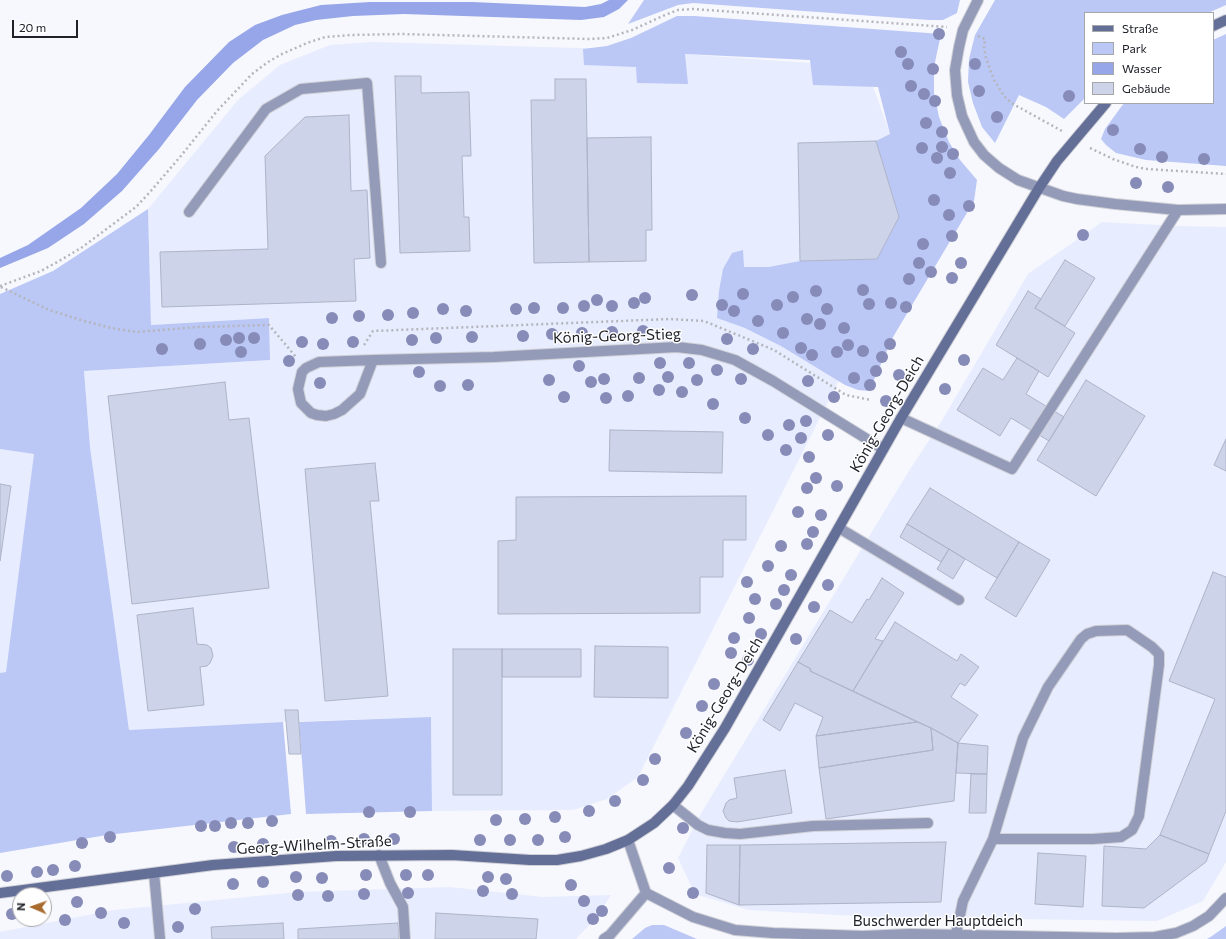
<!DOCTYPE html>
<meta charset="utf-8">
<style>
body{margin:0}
#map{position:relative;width:1226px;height:939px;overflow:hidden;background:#f7f8fd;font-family:Commissioner,sans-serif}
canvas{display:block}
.legend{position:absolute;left:1084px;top:12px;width:130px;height:92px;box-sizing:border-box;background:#fff;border:1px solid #a6a7aa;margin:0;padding:5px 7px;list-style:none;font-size:12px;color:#20222a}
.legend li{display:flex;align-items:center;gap:8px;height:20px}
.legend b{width:20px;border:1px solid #a6a7aa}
.north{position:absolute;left:12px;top:887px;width:40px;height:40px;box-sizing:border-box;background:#fff;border:1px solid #a6a7aa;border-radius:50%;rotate:272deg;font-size:11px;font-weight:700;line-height:16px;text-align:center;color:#20222a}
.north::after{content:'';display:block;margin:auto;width:14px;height:18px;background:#a86c2f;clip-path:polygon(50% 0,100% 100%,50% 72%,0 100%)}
.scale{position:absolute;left:12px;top:20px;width:66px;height:18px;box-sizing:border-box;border:2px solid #20222a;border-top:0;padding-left:5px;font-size:12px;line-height:14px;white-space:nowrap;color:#20222a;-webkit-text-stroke:3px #fff;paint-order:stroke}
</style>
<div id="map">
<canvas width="1226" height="939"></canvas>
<ul class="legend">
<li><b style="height:5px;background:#646f98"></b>Straße</li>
<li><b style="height:11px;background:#bbc7f5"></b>Park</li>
<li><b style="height:11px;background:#96a6e8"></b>Wasser</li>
<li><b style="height:11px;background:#cdd3e9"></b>Gebäude</li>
</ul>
<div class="north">N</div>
<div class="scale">20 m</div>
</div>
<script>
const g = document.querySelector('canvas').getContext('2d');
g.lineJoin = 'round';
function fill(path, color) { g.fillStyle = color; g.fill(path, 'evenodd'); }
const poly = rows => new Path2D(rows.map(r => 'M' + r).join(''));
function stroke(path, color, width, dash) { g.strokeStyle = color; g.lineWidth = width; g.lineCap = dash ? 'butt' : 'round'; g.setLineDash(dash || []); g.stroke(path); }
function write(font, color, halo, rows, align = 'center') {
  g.font = font + ' Commissioner,sans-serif'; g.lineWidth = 3; g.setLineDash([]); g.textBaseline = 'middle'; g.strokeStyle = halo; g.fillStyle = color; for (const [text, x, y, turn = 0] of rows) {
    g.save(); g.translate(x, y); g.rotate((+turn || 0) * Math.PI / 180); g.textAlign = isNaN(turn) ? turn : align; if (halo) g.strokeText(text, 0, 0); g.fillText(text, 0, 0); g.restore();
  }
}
fill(poly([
 [373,42,613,49,866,67,922,223,892,276,638,777,607,799,573,810,432,811,431,717,283,722,129,730,90,447,84,371,270,360,269,318,151,325,148,209,238,100,280,65,330,45],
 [1102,222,1177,226,1226,227,1226,862,1203,901,1157,921,873,917,749,910,695,894,678,858,700,815,907,474,941,422,1028,274],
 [0,449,35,454,6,672,0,673],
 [450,887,543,897,611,895,597,917,576,939,0,939,0,932,114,910,298,892]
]), '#e7ecfe');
fill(poly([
 [644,0,960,0,957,13,943,20,929,20,693,3,678,5,628,24],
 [995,0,1226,0,1226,5,1208,13,1085,13,1085,98,1064,119,1046,107,1019,95,995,143,982,127,973,103,968,82,969,59,975,35],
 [677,16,694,16,941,34,934,67,934,93,939,117,949,142,960,160,977,180,974,201,893,337,869,391,858,390,845,385,781,346,745,328,717,318,719,291,723,269,732,253,743,250,744,267,769,267,800,261,877,259,899,217,876,141,890,134,878,87,813,85,810,60,685,54,688,84,637,83,636,67,584,65,583,49,607,46,631,38],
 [1226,34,1226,166,1146,160,1116,153,1106,145,1101,139,1105,129,1124,103,1213,103,1213,40],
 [148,209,151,325,269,318,270,360,84,371,90,447,129,730,283,722,291,814,107,835,0,853,0,673,6,672,34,454,0,449,0,294,53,271],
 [431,717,432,811,306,814,299,722],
 [652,925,664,925,697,939,632,939,645,928],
 [1226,926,1226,939,1207,939,1212,936]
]), '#bbc7f5');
fill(poly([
 [609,0,628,0,619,9,604,17,581,20,404,14,353,16,316,20,295,25,263,40,233,63,197,100,159,149,122,191,84,224,48,248,0,268,0,258,28,245,81,208,117,174,149,135,185,87,229,42,255,25,282,15,321,5,370,2,472,2,585,7,601,4]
]), '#96a6e8');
const building = poly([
 [395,76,421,76,421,93,469,92,471,156,462,156,464,217,469,217,470,251,400,253,395,76],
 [555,79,586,79,589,262,534,263,531,100,555,100,555,79],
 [349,115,351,191,367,190,370,258,354,259,356,301,162,307,160,252,268,249,265,156,305,117,349,115],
 [651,137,652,230,646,230,646,261,589,262,587,138,651,137],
 [876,141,899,217,877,259,800,261,798,143,876,141],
 [1065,260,1095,278,1065,326,1035,308,1065,260],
 [1028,291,1041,299,1035,308,1075,333,1048,377,996,345,1028,291],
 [1017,358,1039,371,1026,394,1064,417,1049,441,1011,418,1000,436,957,410,983,368,1003,380,1017,358],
 [1086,380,1145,416,1096,496,1037,460,1086,380],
 [225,382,229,420,249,418,269,588,132,604,108,396,225,382],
 [610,430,723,432,722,473,609,471,610,430],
 [1226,439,1226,471,1214,465,1226,439],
 [375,463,379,501,370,501,388,696,325,701,305,469,375,463],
 [0,484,11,486,0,561,0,484],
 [930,488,1019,542,997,578,907,524,930,488],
 [746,496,746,540,723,540,723,577,700,577,700,613,498,614,498,541,516,540,516,497,746,496],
 [907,524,949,549,941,562,900,537,907,524],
 [1019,542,1050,560,1016,617,985,598,1019,542],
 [949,549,965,559,953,579,937,569,949,549],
 [1213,572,1226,577,1226,811,1209,854,1160,835,1215,699,1169,681,1213,572],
 [882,578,904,593,875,639,883,641,853,691,810,671,811,669,798,662,830,610,852,623,867,599,869,600,882,578],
 [193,608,197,644,207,645,211,648,213,656,210,663,207,666,200,667,204,705,148,711,137,615,193,608],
 [895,622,957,661,961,654,979,667,965,686,960,683,951,697,978,715,958,743,931,728,853,691,895,622],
 [595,646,668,647,668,698,594,697,595,646],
 [453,649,502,649,502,795,453,795,453,649],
 [502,649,581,649,581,677,502,677,502,649],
 [798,662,811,669,810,671,917,722,816,736,823,717,795,703,780,731,763,720,798,662],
 [285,710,298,710,301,754,289,754,285,710],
 [917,722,931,728,933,750,819,768,816,736,917,722],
 [931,728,958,743,954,801,826,819,819,768,933,750,931,728],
 [958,743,988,746,987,774,956,773,958,743],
 [785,770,792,813,737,822,729,821,726,818,723,811,726,803,729,800,737,798,734,778,785,770],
 [971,774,987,774,986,813,969,813,971,774],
 [1160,835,1209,854,1206,862,1144,908,1102,906,1104,846,1146,849,1160,835],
 [946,842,941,902,739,905,740,845,946,842],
 [707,845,740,845,739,905,706,893,707,845],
 [1038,853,1086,856,1083,907,1035,904,1038,853],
 [436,913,538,919,536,939,435,939,436,913],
 [283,923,284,939,212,939,211,927,283,923],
 [398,923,399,939,298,939,298,929,398,923]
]);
fill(building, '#cdd3e9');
stroke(building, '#aeb4c9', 1);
const lane = poly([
 [189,212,266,109,301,89,367,83,381,263],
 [901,418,1012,469,1178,210],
 [839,528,959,600],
 [673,805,698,825,708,830,725,833,740,834,813,826,928,823],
 [379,855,390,883,403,907,405,939],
 [956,934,963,901,993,839,1023,738,1048,687,1081,639,1087,634,1096,631,1127,630,1152,647,1159,654,1159,665,1139,816,1132,830,1121,837,1093,839,993,839]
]);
const street = poly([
 [978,0,963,30,959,47,955,70,957,95,962,116,974,142,984,155,999,168,1018,180,1063,196,1077,199,1115,204,1178,210,1226,209],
 [373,360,360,394,342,410,334,414,326,416,317,415,311,413,301,403,298,389,302,372,306,368,319,362,373,360,494,357,677,347,702,350,735,360,773,381,883,449],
 [628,840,646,893,693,917,735,930,773,933,863,936,910,934,1116,938,1155,937,1176,933,1193,926,1209,916,1226,898],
 [154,873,160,939],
 [604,939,610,935,646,893]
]);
const secondary = poly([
 [1213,26,1226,20],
 [0,893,213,865,336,856,452,855,530,860,557,860,581,856,606,849,628,840,654,823,673,805,688,786,725,728,901,418,1039,188,1057,161,1106,103]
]);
stroke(lane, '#d0d1d7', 12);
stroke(street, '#d0d1d7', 12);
stroke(secondary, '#d0d1d7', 12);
stroke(poly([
 [978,36,985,39,984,48,986,58,994,80,1004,96,1013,104,1062,131],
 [1090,148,1113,159,1136,167,1147,169,1226,174],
 [0,286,41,271,59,261,81,248,120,219,136,207,150,192,180,157,217,111,252,74,268,62,282,54,307,43,325,37,351,35,401,34,589,39,607,38,632,30,665,15,678,10,693,9,947,27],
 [1,287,49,310,84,321,111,328,137,332,198,327,269,325,296,357],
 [364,345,373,331,670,319,704,321,774,350,846,395,871,400]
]), '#b5b6bc', 2.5, [2, 3]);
stroke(lane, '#949bb9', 10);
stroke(street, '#949bb9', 10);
stroke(secondary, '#646f98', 10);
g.fillStyle = '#868bb8';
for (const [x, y] of [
 [939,34],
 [901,52],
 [908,64],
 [975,64],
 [933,69],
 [911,86],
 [979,91],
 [924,94],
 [1069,96],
 [935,101],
 [997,117],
 [926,123],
 [1113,130],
 [942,132],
 [942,147],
 [922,148],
 [1140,149],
 [953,154],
 [1162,157],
 [937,158],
 [1204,159],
 [950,173],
 [1136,183],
 [1168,187],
 [934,200],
 [969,206],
 [949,215],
 [1083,235],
 [952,236],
 [923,244],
 [919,263],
 [961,263],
 [931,272],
 [952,278],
 [909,279],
 [863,290],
 [816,291],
 [743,294],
 [692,295],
 [793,297],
 [645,298],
 [597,300],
 [634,303],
 [891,303],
 [869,304],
 [722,305],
 [777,305],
 [584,306],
 [612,306],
 [906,307],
 [534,308],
 [563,308],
 [443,309],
 [516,309],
 [827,309],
 [466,311],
 [734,311],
 [413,313],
 [388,315],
 [359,316],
 [332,318],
 [807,319],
 [758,321],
 [820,324],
 [844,328],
 [643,331],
 [612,332],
 [582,333],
 [783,333],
 [552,334],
 [523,336],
 [472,337],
 [239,338],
 [254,338],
 [436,338],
 [727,339],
 [226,340],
 [412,340],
 [302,342],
 [353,342],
 [200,344],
 [323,344],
 [890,344],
 [848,345],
 [801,348],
 [162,349],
 [753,349],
 [863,351],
 [241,352],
 [837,352],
 [812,355],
 [882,357],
 [964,360],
 [289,361],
 [660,363],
 [689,363],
 [579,366],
 [717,370],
 [876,371],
 [419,372],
 [899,375],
 [668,377],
 [639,378],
 [854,378],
 [604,379],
 [741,379],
 [549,380],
 [697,380],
 [808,381],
 [591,382],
 [320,383],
 [468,385],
 [870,385],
 [440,386],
 [945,389],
 [659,390],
 [682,392],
 [628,396],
 [564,397],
 [834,397],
 [606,398],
 [886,401],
 [713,404],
 [745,418],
 [806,421],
 [789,425],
 [768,435],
 [828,435],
 [801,438],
 [786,450],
 [809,457],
 [816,478],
 [837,486],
 [807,488],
 [798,512],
 [821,515],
 [813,532],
 [807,544],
 [781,546],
 [768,566],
 [791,575],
 [747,582],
 [828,585],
 [784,590],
 [755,599],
 [776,604],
 [814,607],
 [749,618],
 [761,634],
 [734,638],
 [796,639],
 [731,653],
 [748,660],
 [714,684],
 [702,706],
 [686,733],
 [655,759],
 [643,780],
 [615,801],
 [589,811],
 [369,812],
 [410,812],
 [555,817],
 [525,819],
 [496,820],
 [272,821],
 [231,823],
 [248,823],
 [201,826],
 [215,826],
 [683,828],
 [110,837],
 [565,837],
 [364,839],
 [394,839],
 [480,840],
 [510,840],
 [538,840],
 [331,841],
 [82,843],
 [263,844],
 [234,847],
 [75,866],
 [669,868],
 [53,870],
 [37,872],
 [366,875],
 [406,875],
 [428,875],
 [7,876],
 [296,877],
 [488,877],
 [322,878],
 [506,879],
 [263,882],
 [233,884],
 [571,885],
 [483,891],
 [408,893],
 [693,893],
 [364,894],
 [512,894],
 [298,895],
 [328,896],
 [584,901],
 [77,902],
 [195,909],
 [602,911],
 [101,913],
 [12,914],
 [593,919],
 [65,920],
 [124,923],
 [178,927]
]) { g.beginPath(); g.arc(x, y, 6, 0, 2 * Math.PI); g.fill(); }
write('15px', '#20222a', '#fff', [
 ["König-Georg-Stieg",617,336,-2],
 ["König-Georg-Deich",887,414,-60],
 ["König-Georg-Deich",725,695,-59],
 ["Georg-Wilhelm-Straße",314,845,-3],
 ["Buschwerder Hauptdeich",938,921]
]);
</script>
